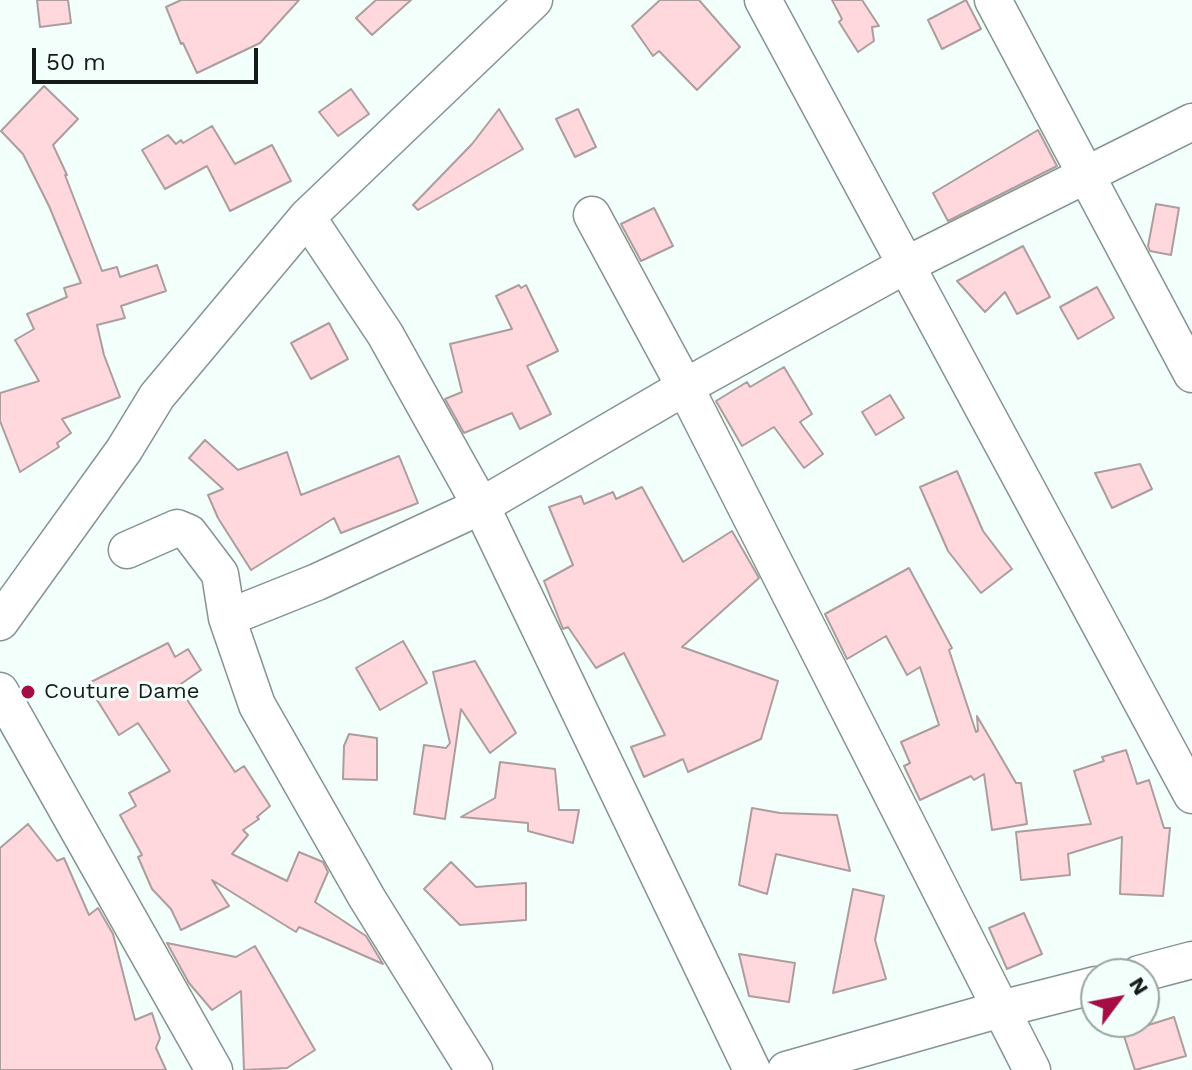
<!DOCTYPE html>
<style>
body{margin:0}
#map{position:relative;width:1192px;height:1070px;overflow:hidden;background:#f2fffa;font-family:"Work Sans",sans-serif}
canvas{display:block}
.north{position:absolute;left:1080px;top:958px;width:80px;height:80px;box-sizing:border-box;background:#f2fffa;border:2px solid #9aa4a0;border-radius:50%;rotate:58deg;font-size:22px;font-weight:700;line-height:32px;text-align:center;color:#151b19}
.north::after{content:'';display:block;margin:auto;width:28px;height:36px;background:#a50d45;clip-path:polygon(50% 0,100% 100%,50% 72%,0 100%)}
.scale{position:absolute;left:32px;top:48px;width:226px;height:36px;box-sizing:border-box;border:4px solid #151b19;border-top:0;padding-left:10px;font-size:24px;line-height:28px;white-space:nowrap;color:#151b19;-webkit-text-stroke:6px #f2fffa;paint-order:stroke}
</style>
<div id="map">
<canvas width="1192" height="1070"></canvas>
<div class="north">N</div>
<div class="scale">50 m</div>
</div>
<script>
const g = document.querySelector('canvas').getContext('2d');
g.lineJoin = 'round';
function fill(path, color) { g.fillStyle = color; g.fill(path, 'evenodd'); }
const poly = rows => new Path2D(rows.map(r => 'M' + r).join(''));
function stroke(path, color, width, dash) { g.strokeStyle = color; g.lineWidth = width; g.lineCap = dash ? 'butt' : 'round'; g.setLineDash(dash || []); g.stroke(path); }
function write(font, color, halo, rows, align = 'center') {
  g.font = font + ' "Work Sans",sans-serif'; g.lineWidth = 6; g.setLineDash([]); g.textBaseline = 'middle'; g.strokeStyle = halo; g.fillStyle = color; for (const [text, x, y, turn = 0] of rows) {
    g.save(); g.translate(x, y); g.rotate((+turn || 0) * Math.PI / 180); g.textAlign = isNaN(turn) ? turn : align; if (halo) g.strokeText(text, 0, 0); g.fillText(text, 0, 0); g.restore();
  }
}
const building = poly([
 [37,0,68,0,71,23,40,27,37,0],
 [181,0,299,0,260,43,197,73,183,43,181,44,166,7,181,0],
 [376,0,411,0,372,35,356,18,376,0],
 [660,0,699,0,740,47,697,90,659,51,653,56,632,26,660,0],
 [832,0,862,0,879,26,872,27,874,41,858,52,839,22,842,19,832,0],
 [966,0,981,29,942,49,928,20,966,0],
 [44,86,78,119,53,145,67,175,65,175,102,271,117,267,120,277,157,265,166,291,121,306,125,318,97,325,104,355,120,397,62,419,71,433,57,443,59,447,20,472,0,421,0,393,39,381,15,340,34,329,27,314,67,297,64,288,81,283,49,206,23,154,1,131,44,86],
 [351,89,369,114,338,136,319,112,351,89],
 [499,109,523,149,418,210,413,205,472,144,499,109],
 [578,109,596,147,575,157,556,119,578,109],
 [212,126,235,164,272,145,291,181,230,211,207,166,165,189,142,150,168,135,176,144,181,140,183,143,212,126],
 [1038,130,1057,166,948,221,933,193,1038,130],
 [1156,204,1179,208,1171,255,1150,251,1148,246,1156,204],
 [654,208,673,246,641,261,621,224,654,208],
 [1023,246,1050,297,1017,314,1005,292,985,312,957,281,1023,246],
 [519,285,521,288,526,285,558,351,527,366,551,414,520,429,512,413,464,433,445,399,462,392,450,344,512,329,496,296,519,285],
 [1097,287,1114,318,1078,339,1060,307,1097,287],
 [329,323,348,359,311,379,291,343,329,323],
 [784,367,812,414,800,422,823,454,804,468,774,427,742,446,716,401,747,382,750,387,784,367],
 [890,395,904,418,876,435,862,412,890,395],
 [205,440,238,470,287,452,301,495,399,456,418,503,341,533,334,518,251,570,218,518,208,495,223,489,189,458,205,440],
 [1140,464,1152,489,1112,508,1095,473,1140,464],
 [957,471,983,531,1012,569,981,593,948,551,920,487,957,471],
 [642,487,683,562,732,531,759,578,682,647,778,681,761,739,688,772,683,759,644,777,631,747,665,735,624,653,596,668,568,627,563,629,544,581,573,565,549,507,581,496,584,504,613,492,616,499,642,487],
 [909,568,952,648,949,650,976,732,978,731,977,716,1016,783,1021,783,1027,824,992,830,984,774,974,780,971,776,920,800,904,766,910,763,901,742,939,725,920,667,907,675,886,636,847,659,825,614,909,568],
 [403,641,427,683,380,710,356,668,403,641],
 [168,643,175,657,188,649,201,670,178,686,235,772,244,766,270,806,257,817,259,819,243,830,248,835,232,854,287,881,299,852,323,862,328,872,315,902,366,936,383,964,299,927,296,932,212,880,229,906,181,930,171,909,152,889,138,857,142,855,120,815,136,806,129,793,170,771,138,723,119,735,87,684,168,643],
 [475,661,516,733,490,753,461,709,445,819,414,814,424,745,446,748,450,743,433,672,475,661],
 [349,734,377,738,377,780,343,779,344,746,349,734],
 [1126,750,1137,784,1149,780,1164,828,1170,828,1163,896,1120,894,1122,837,1068,854,1070,875,1021,880,1016,832,1091,824,1074,771,1104,761,1102,757,1126,750],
 [500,762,555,769,559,810,579,810,573,843,528,831,528,823,461,817,495,798,500,762],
 [752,808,780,813,837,815,850,871,776,854,767,894,739,885,752,808],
 [28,824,57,861,64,858,89,915,98,908,113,934,135,1020,152,1013,160,1038,156,1048,166,1070,0,1070,0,848,28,824],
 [451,862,476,887,526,883,526,920,460,925,424,889,451,862],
 [853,889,884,896,875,940,886,979,833,993,853,889],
 [1024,913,1042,954,1007,969,989,928,1024,913],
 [167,943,236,957,255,946,315,1050,287,1068,244,1070,241,991,212,1010,189,983,167,943],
 [739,954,795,963,789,1002,749,996,739,954],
 [1174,1017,1186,1056,1135,1070,1123,1033,1174,1017]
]);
fill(building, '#fed8dd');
stroke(building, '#ad9d9f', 2);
const minor = poly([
 [763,0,1192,795],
 [993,0,1192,374],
 [592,215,685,387,1032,1070],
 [307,217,385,334,481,506,752,1070],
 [127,550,177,528,189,533,220,574,227,618,257,705,367,898,474,1070],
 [227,618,317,582,481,506,685,387,904,266,1192,122],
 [0,622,124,450,157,396,307,217,534,0],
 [0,691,214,1070],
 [1139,974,1192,960],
 [786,1070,1001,1009,1096,985]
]);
stroke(minor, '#86948e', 39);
stroke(minor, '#fff', 36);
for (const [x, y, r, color] of [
 [28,692,8,"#a50d45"]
]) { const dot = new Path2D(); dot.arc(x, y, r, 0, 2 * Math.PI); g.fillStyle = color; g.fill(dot); stroke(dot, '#f2fffa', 3); }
write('22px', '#151b19', '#f2fffa', [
 ["Couture Dame",44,692]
], 'left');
</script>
